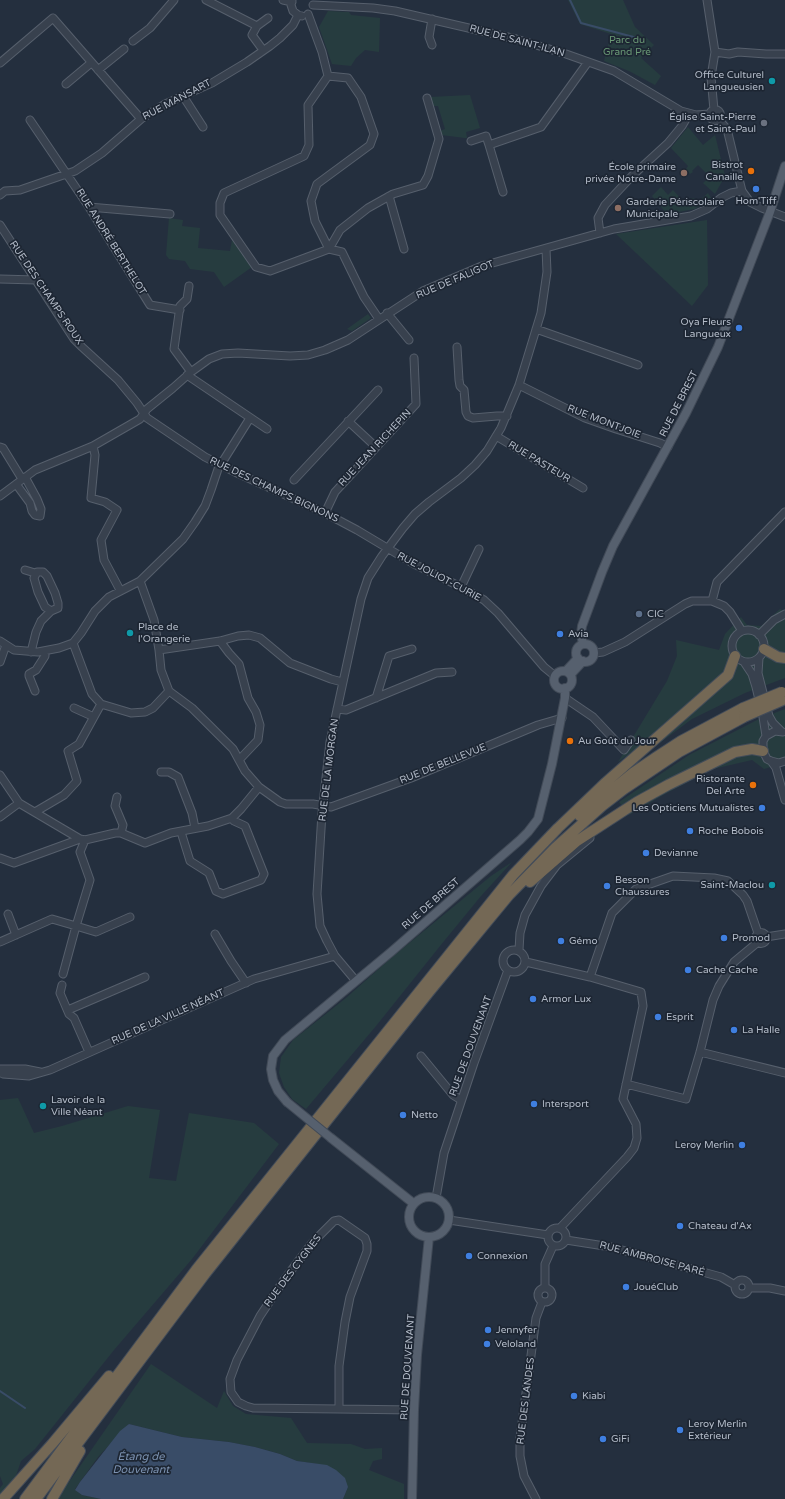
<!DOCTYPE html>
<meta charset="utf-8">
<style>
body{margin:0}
canvas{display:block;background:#242f3e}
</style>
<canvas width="785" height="1499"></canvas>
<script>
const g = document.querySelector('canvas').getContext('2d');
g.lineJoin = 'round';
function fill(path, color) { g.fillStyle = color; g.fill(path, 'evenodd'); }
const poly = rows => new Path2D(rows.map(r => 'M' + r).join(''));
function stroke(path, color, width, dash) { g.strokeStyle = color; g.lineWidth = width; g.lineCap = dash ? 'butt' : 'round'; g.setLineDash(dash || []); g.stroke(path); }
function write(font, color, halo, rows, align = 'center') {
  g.font = font + ' "Varela Round",sans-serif'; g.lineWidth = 3.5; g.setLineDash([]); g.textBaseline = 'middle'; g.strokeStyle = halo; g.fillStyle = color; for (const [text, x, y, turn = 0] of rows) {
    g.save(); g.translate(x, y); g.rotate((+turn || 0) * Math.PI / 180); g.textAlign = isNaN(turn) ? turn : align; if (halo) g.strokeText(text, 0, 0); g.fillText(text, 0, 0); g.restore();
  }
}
fill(poly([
 [568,0,623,0,635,27,654,45,641,58,661,76,655,85,629,71,604,61,611,34,580,24],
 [328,11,349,12,351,15,380,18,379,52,365,50,356,58,351,66,332,64,319,27],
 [470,95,480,128,466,132,467,138,465,138,441,135,440,131,445,129,438,106,433,106,430,97],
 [688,127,703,145,715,135,725,176,715,194,703,183,710,177,698,165,692,171,693,172,690,174,686,169,688,166,671,148],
 [661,187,668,195,673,190,684,202,689,199,693,198,700,200,708,193,711,198,695,209,667,214,652,196],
 [169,218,183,220,182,226,200,228,198,248,230,251,232,240,252,267,224,287,214,272,190,269,185,261,169,259,166,255],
 [707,220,708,285,692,306,616,234],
 [368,314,371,318,352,331,347,329],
 [780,609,785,612,785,678,745,693,692,719,657,745,651,738,618,762,667,681,677,656,676,640,719,650,725,634,741,617,747,625,761,626],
 [785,709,785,763,764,769,752,760,713,769,665,794,629,815,619,802,689,755,759,719],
 [512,862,481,896,440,946,376,1026,306,1109,292,1099,284,1087,279,1073,281,1057,293,1040,346,998,391,958,491,876],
 [18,1098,34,1133,62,1126,128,1106,160,1110,149,1178,176,1181,189,1113,254,1123,279,1144,192,1259,114,1350,35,1449,21,1461,8,1499,0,1499,0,1488,3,1484,0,1476,0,1100],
 [151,1364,217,1408,224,1391,233,1406,246,1414,291,1418,307,1443,351,1444,365,1449,382,1448,382,1459,373,1461,369,1470,404,1484,404,1499,343,1499,348,1487,317,1464,297,1461,280,1454,255,1447,229,1442,182,1437,129,1424,98,1457,75,1489,82,1495,101,1499,54,1499,69,1482]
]), '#263c3f');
fill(poly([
 [129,1424,182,1437,229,1442,255,1447,280,1454,297,1461,327,1465,336,1470,345,1478,348,1487,343,1499,101,1499,82,1495,75,1490,80,1482,120,1431]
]), '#394c67');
stroke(poly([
 [570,0,581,23,641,39],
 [0,1391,25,1408]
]), '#394c67', 2);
const minor = poly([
 [206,0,257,26],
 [283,0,292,2],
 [292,0,291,5,293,11,298,15,302,16],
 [707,0,715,52,711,77,714,110],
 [313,5,373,8,395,11,516,39,566,54,614,71,681,111,696,115,710,114],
 [308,14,322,52,328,76,308,105,309,145,304,156,224,193,220,203,220,215,256,267,270,271,329,249,315,221,311,201,317,184,370,145,374,134,361,97,348,78,328,76],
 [432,19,429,37,432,45],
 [133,41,150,28,174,0],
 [263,50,252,35,257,26,268,18],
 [715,52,729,54,738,52,766,54,785,54],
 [0,63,53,18,141,119],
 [98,70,124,49],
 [66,84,91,63],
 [183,96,203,127],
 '709.5 115a5.5 5.5 0 1 1 11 0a5.5 5.5 0 1 1-11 0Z',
 [30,120,89,207,150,305,180,310],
 [719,120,727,129,742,191,750,202,762,208,785,217],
 [471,141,486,136,489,145],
 [503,192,489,145,541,127,588,62],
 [0,195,5,191,20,190,75,171,102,153,141,119,165,104,212,83,247,62,270,46,280,38,293,25,298,15],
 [389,196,404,249],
 [89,207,170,214],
 [0,225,74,339,82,347,118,380,137,403,147,418,205,457,239,474,325,513,357,530,414,564,461,587,484,600,498,613,544,667,555,676],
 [600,233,598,218,605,205,632,176,668,143,682,126,689,114],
 [0,279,36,280],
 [189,286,187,299,180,306,174,349,191,372],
 [387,313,409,340],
 [379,319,364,297,342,252,329,249,340,230,368,208,393,194,423,185,428,176,439,139,427,98],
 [536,329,638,365],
 [457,347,459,380,460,386,464,390,466,412,468,416,473,418,497,416,507,416],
 [187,375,267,429],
 [519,385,585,418,616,429,660,443,668,447],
 [250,418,218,469,211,490,205,506,195,522,183,539,140,581,154,620,159,650,161,670,169,691,192,708,233,749,245,771,259,787,280,802,286,804,313,804,331,807,411,778,538,725,562,718],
 [348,421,376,447],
 [496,436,583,488],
 [93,446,95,455,91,498,105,502,117,510,101,540,104,560,120,590],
 [0,447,3,448,22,479],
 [294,480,378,390],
 [16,484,30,503,32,511,35,515,40,516,41,509,37,499,25,477],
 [0,496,35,470,93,446,140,419,147,409,173,388,191,372,209,359,222,354,238,353,290,356,308,355,325,350,348,340,423,291,482,266,614,229,691,216,707,209,721,198,731,193,742,191],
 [325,513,335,492,416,404,414,358],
 [25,570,35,573],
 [461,587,479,549],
 [712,601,717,582,785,512],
 '732 646a16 16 0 1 1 32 0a16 16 0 1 1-32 0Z',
 [759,635,774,620,785,614],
 [0,641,14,650,38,652,59,648,73,643,81,633,95,611,109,597,140,581],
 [220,641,229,653,239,664,248,698,256,712,260,725,258,740,239,760],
 [73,643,92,694,101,704,131,713,145,712,153,708,169,691],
 [159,650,220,641,238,636,249,635,260,638,290,663,331,679,342,682],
 [31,652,36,632,41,621,51,611,45,607,38,592,34,578,37,572,43,572,47,576,55,593,58,603,58,608,51,611],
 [594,653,603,652,625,642,685,604,692,601,712,601,724,606,730,612,742,631],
 [759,658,758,673,769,716,773,723,781,731],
 [0,662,6,645],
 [744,662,752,674,756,687,763,717,766,736],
 [35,691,29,676,29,674,36,670,45,656,45,651],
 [376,698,389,656,412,649],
 [565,698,593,717,624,750,631,740],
 [74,708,94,717],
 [337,709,346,710,436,673,452,672],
 [783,732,775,731,766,736,763,741,763,751,767,759,771,761,779,763,785,761],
 [771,761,776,768,785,800],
 [161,772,169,772,178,777,192,813,195,828],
 [0,775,19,803,80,839,85,840,115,833,121,833,145,843,171,833,208,826,232,818,241,809,259,787],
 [117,797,115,806,123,825,121,833],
 [35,812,64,795,77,781,68,751,79,744,101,704],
 [0,817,19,803],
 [181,832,190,861,209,873,216,891,223,894,261,880,264,874,245,826,234,821,232,818],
 [0,858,14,863,80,839],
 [8,914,16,935],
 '755.5 938a5.5 5.5 0 1 1 11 0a5.5 5.5 0 1 1-11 0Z',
 [215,934,231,961,246,983],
 [766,937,785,934],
 [0,942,52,919,76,926,90,880,80,852,85,840],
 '503 961a11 11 0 1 1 22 0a11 11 0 1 1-22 0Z',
 [519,950,520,933,525,915,541,886,557,865,590,838],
 [526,962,590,977,612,913,636,889,673,876,714,878,728,881,743,895,747,901,758,933],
 [63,974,76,926,96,932,130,917],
 [356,981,335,956,327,941,320,926,317,894,322,813,330,742,361,599,368,578,382,556,403,528,415,514,429,502,461,478,475,465,487,451,501,428,519,385,541,313,547,272,546,249],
 [62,985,60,993,69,1014,74,1018,89,1052],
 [68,1010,145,977],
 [700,1052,785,1073],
 [421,1056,453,1095,461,1100],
 [1,1069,25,1069,40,1072],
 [3,1074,29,1076,50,1070,254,979,335,956],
 [626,1084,686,1099,700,1052,713,1000,719,986,734,962,758,942],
 [436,1198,444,1153,474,1063,508,970],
 [449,1220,548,1235],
 '548 1237a9 9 0 1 1 18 0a9 9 0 1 1-18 0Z',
 [560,1228,627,1157,634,1148,637,1138,636,1124,623,1099,643,1006,641,992,590,977],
 [566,1240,611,1247,721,1277,735,1285],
 '735 1287a7 7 0 1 1 14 0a7 7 0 1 1-14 0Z',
 [545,1287,545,1264,553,1246],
 '538 1295a7 7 0 1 1 14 0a7 7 0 1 1-14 0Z',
 [749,1288,770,1288,785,1291],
 [339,1409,339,1366,345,1322,350,1297,367,1251,367,1244,365,1238,339,1220,334,1221,312,1243,284,1280,260,1316,237,1360,230,1379,231,1392,238,1402,246,1406,253,1408,339,1409,414,1410],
 [536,1499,524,1476,520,1456,520,1438,536,1318,542,1302]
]);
const major = poly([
 [583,644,581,634,582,626,602,572,613,546,686,413,718,347,770,212,785,166],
 '576 653a9 9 0 1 1 18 0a9 9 0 1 1-18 0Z',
 '554 680a9 9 0 1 1 18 0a9 9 0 1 1-18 0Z',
 [566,671,578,658],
 [571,674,583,661],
 [287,1102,278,1091,273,1080,271,1069,273,1056,285,1040,391,952,520,840,528,832,538,819,552,764,565,698,565,688],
 [331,1138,413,1203],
 '409 1217a20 20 0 1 1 40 0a20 20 0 1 1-40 0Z',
 [412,1499,414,1410,417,1355,429,1237]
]);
const highway = poly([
 [764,649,778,657,785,658],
 [580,816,633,773,655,758,681,741,743,708],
 [530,882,577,841,637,802,668,785,735,752,752,749,763,751],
 [3,1499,52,1444,109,1376],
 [25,1499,196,1270,513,875,558,828,604,784,728,675,735,656],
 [36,1499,205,1274,429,992,509,895,555,848,602,806,624,789,679,752,744,717],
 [52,1499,80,1451]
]);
stroke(minor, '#565f6c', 9);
stroke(major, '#414a57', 10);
stroke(highway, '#434c59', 12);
stroke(minor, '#38414e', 7);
stroke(major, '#56606e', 8);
stroke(highway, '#746855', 10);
const majorBridge = poly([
 [287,1102,331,1138]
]);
const highwayBridge = poly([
 [743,708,782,692],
 [744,717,783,700]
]);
stroke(majorBridge, '#414a57', 10, []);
stroke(highwayBridge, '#434c59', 12, []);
stroke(majorBridge, '#56606e', 8);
stroke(highwayBridge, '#746855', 10);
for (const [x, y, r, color] of [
 [772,81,4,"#0f9aa8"],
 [764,123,4,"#6b7280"],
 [751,171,4,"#e8710a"],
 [684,173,4,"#8d6e63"],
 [756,189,4,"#3f7fe0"],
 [618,208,4,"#8d6e63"],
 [739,328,4,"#3f7fe0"],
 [639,614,4,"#5c6f8a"],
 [130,633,4,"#0f9aa8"],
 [560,634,4,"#3f7fe0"],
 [570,741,4,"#e8710a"],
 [753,785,4,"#e8710a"],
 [762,808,4,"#3f7fe0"],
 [690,831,4,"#3f7fe0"],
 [646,853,4,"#3f7fe0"],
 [772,885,4,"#0f9aa8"],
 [607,886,4,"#3f7fe0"],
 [724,938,4,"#3f7fe0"],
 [561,941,4,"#3f7fe0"],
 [688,970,4,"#3f7fe0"],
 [533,999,4,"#3f7fe0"],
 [658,1017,4,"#3f7fe0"],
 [734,1030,4,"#3f7fe0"],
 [534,1104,4,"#3f7fe0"],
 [43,1106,4,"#0f9aa8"],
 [403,1115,4,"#3f7fe0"],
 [742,1145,4,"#3f7fe0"],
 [680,1226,4,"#3f7fe0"],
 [469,1256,4,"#3f7fe0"],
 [626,1287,4,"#3f7fe0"],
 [488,1330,4,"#3f7fe0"],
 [487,1344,4,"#3f7fe0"],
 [574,1396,4,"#3f7fe0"],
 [680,1430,4,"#3f7fe0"],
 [603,1439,4,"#3f7fe0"]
]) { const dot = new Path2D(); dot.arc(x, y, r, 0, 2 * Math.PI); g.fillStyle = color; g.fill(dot); stroke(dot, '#1d2633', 1.5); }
write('10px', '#6b9a76', '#1d2633', [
 ["Parc du",627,40],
 ["Grand Pré",627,52]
]);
write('10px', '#b4bcc9', '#1d2633', [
 ["RUE DE SAINT-ILAN",517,41,15],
 ["RUE MANSART",177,100,-28],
 ["RUE ANDRÉ BERTHELOT",111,242,58],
 ["RUE DE FALIGOT",455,280,-23],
 ["RUE DES CHAMPS ROUX",46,293,56],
 ["RUE DE BREST",679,404,-63],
 ["RUE MONTJOIE",604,422,21],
 ["RUE JEAN RICHEPIN",375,448,-47],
 ["RUE PASTEUR",539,462,31],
 ["RUE DES CHAMPS BIGNONS",274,490,25],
 ["RUE JOLIOT-CURIE",439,577,28],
 ["RUE DE BELLEVUE",443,764,-22],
 ["RUE DE LA MORGAN",329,770,-83],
 ["RUE DE BREST",431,904,-41],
 ["RUE DE LA VILLE NÉANT",168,1017,-24],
 ["RUE DE DOUVENANT",471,1046,-70],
 ["RUE AMBROISE PARÉ",652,1259,15],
 ["RUE DES CYGNES",293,1271,-53],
 ["RUE DE DOUVENANT",408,1367,-86],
 ["RUE DES LANDES",526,1401,-83]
]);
write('10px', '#b4bcc9', '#1d2633', [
 ["Office Culturel",764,75,"right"],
 ["Langueusien",764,87,"right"],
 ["Église Saint-Pierre",756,117,"right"],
 ["et Saint-Paul",756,129,"right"],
 ["Bistrot",743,165,"right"],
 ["Canaille",743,177,"right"],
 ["École primaire",676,167,"right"],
 ["privée Notre-Dame",676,179,"right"],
 ["Hom'Tiff",756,201,"center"],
 ["Garderie Périscolaire",626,202],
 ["Municipale",626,214],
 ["Oya Fleurs",731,322,"right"],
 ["Langueux",731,334,"right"],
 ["CIC",647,614],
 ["Place de",138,627],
 ["l'Orangerie",138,639],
 ["Avia",568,634],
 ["Au Goût du Jour",578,741],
 ["Ristorante",745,779,"right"],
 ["Del Arte",745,791,"right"],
 ["Les Opticiens Mutualistes",754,808,"right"],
 ["Roche Bobois",698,831],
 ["Devianne",654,853],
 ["Besson",615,880],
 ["Chaussures",615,892],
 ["Saint-Maclou",764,885,"right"],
 ["Promod",732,938],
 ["Gémo",569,941],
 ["Cache Cache",696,970],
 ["Armor Lux",541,999],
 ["Esprit",666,1017],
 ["La Halle",742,1030],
 ["Lavoir de la",51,1100],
 ["Ville Néant",51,1112],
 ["Intersport",542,1104],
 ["Netto",411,1115],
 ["Leroy Merlin",734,1145,"right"],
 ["Chateau d'Ax",688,1226],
 ["Connexion",477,1256],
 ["JouéClub",634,1287],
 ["Jennyfer",496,1330],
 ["Veloland",495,1344],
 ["Kiabi",582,1396],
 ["Leroy Merlin",688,1424],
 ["Extérieur",688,1436],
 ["GiFi",611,1439]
], 'left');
write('italic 11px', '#7c92b1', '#1d2633', [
 ["Étang de",141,1457],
 ["Douvenant",141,1470]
]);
</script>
